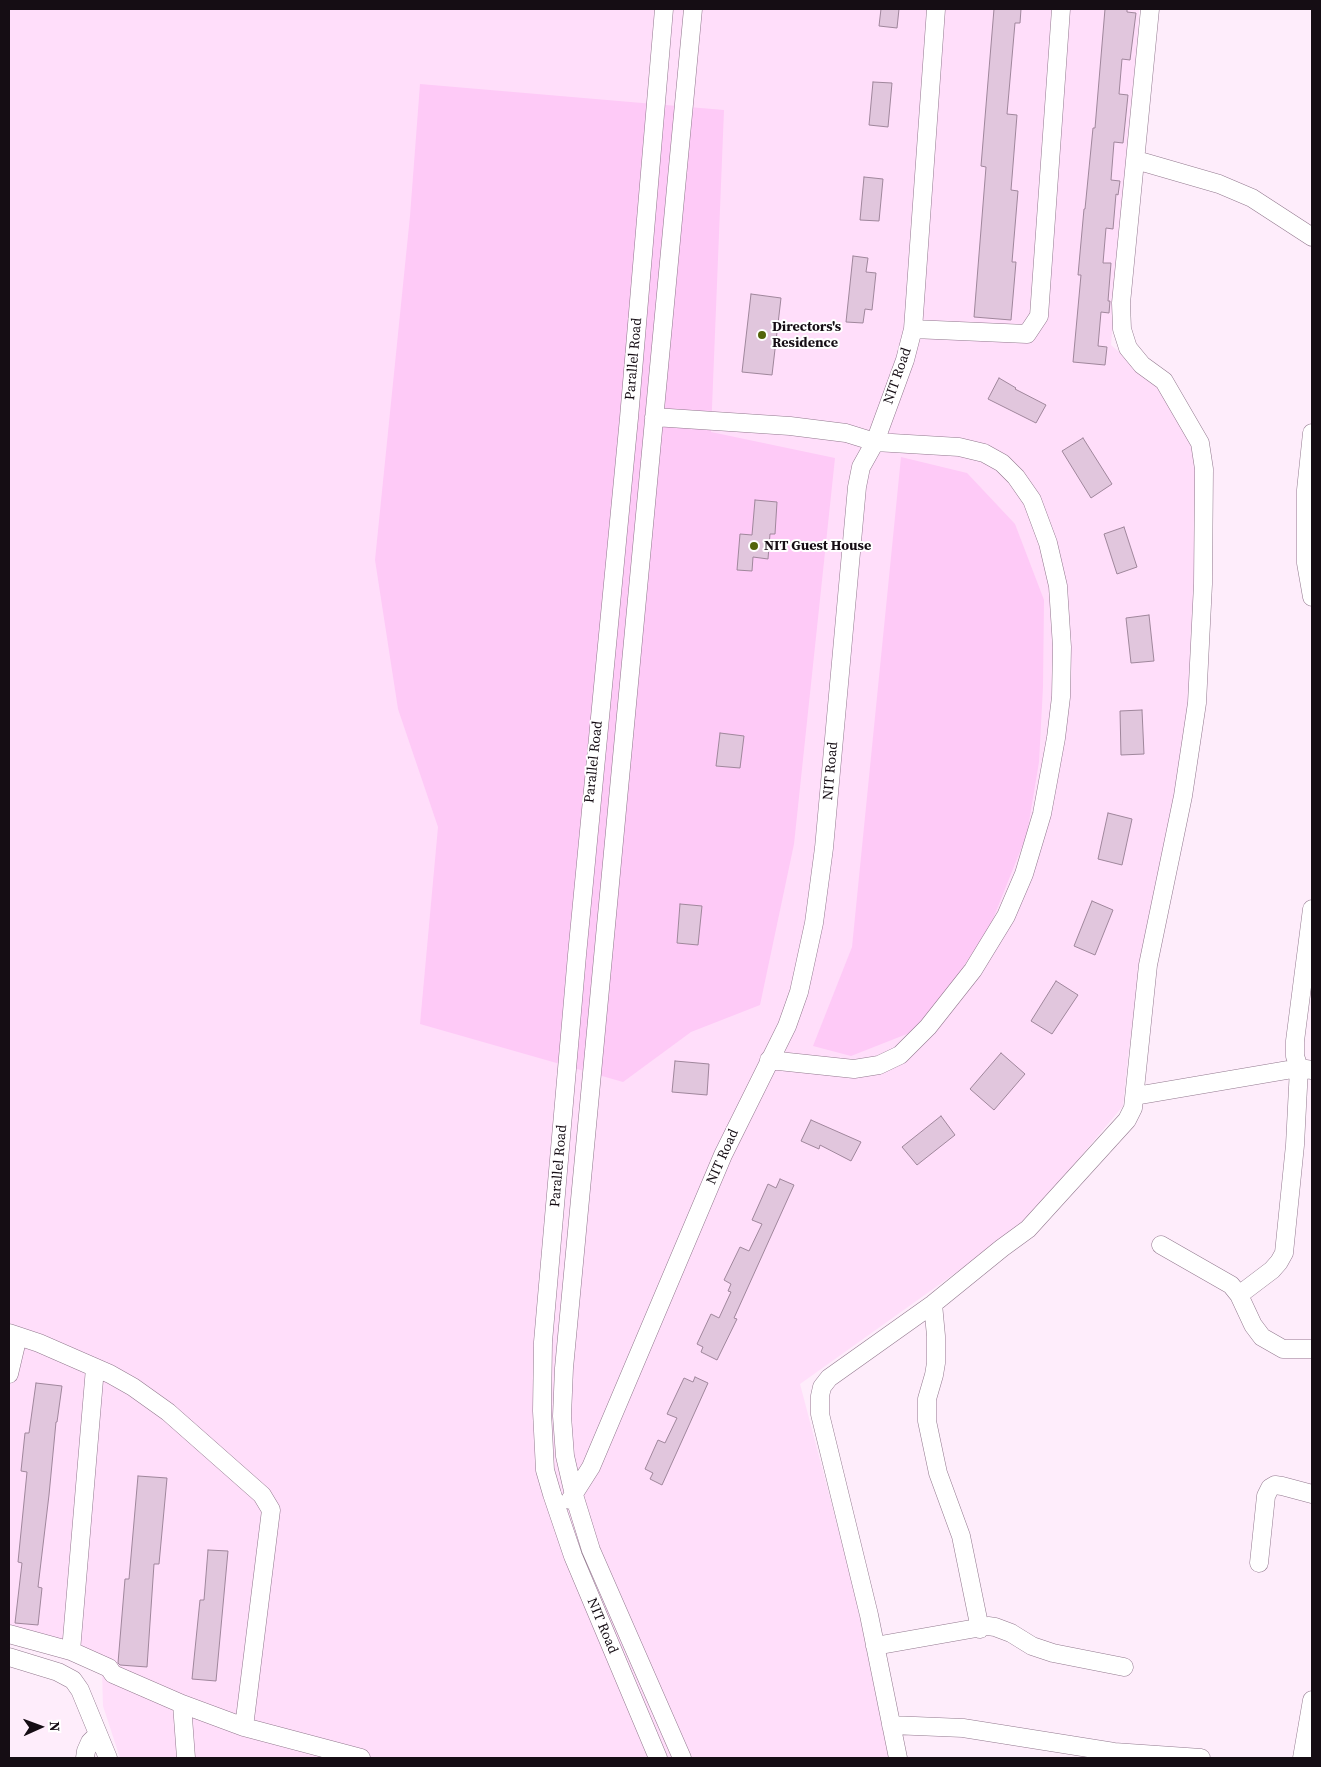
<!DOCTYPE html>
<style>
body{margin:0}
#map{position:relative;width:1321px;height:1767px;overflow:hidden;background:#feedfb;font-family:"Source Serif 4",serif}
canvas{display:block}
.frame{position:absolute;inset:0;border:10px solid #150d14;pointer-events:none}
.north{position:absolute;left:15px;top:1702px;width:50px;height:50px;-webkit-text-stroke:4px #fff;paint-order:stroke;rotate:88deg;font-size:14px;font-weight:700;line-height:20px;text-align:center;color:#150d14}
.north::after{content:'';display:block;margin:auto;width:18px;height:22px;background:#150d14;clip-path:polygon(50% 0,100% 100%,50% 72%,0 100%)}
</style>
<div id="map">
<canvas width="1321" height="1767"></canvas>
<div class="frame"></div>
<div class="north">N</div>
</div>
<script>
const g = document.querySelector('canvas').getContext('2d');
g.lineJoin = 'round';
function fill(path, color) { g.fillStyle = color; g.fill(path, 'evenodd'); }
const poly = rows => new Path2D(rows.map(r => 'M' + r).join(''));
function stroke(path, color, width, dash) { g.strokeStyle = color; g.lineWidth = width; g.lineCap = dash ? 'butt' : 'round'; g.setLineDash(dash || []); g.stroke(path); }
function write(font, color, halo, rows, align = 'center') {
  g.font = font + ' "Source Serif 4",serif'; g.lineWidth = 4; g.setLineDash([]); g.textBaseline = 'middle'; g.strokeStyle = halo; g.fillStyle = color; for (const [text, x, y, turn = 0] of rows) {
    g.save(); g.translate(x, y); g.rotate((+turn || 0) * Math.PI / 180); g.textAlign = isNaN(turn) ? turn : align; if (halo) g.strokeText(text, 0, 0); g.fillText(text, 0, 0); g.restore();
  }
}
fill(poly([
 [9,9,1139,9,1138,42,1130,114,1111,345,1161,387,1195,450,1199,486,1189,710,1166,855,1144,948,1128,1057,1123,1106,1066,1174,1021,1223,982,1254,800,1384,852,1581,889,1758,120,1758,103,1706,102,1671,9,1642]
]), '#ffdefa');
fill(poly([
 [420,84,724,110,711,432,835,458,794,844,760,1005,691,1032,623,1082,420,1024,438,827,398,709,375,560,410,216],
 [901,457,967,473,1015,524,1044,600,1043,687,1039,762,1027,834,991,924,954,981,912,1032,851,1056,813,1046,852,947]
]), '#fecaf7');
const building = poly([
 [881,9,899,9,897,28,879,26,881,9],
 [994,9,1021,9,1020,23,1015,23,1007,114,1017,115,1011,190,1018,191,1012,262,1016,262,1011,320,974,317,986,167,981,166,994,9],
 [1105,9,1127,9,1127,12,1136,13,1130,60,1122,59,1119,94,1128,95,1123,143,1114,142,1111,180,1120,181,1118,195,1116,194,1113,229,1106,228,1103,263,1111,263,1108,301,1110,301,1109,313,1101,312,1098,346,1107,347,1105,365,1073,362,1081,275,1078,275,1084,209,1085,209,1093,128,1095,128,1105,9],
 [873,82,892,83,888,127,869,125,873,82],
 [864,177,883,179,879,221,860,220,864,177],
 [853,256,868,258,866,272,876,273,872,310,865,309,863,323,846,322,853,256],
 [751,294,781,298,772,375,742,372,751,294],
 [999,378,1016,388,1015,389,1046,405,1036,423,988,399,999,378],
 [1083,438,1112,484,1091,498,1062,451,1083,438],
 [755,500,777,502,775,534,770,534,768,559,753,557,752,571,737,570,740,534,752,535,755,500],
 [1124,527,1137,567,1117,574,1104,534,1124,527],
 [1149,615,1154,661,1131,663,1126,618,1149,615],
 [1142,710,1144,754,1121,755,1120,711,1142,710],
 [720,733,744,736,740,768,716,766,720,733],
 [1108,813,1132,819,1122,865,1098,859,1108,813],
 [1092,901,1113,910,1095,955,1074,946,1092,901],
 [680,904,702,906,698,945,677,943,680,904],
 [1056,981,1078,995,1052,1034,1031,1021,1056,981],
 [1001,1053,1025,1074,994,1110,970,1089,1001,1053],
 [675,1061,709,1064,707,1095,672,1092,675,1061],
 [941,1116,955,1135,917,1165,902,1147,941,1116],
 [811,1120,861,1142,851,1161,820,1145,819,1149,801,1141,811,1120],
 [780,1179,794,1185,734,1318,737,1319,717,1360,701,1352,703,1347,697,1344,711,1314,719,1318,731,1292,728,1291,731,1284,724,1280,740,1247,749,1251,762,1224,752,1220,768,1184,776,1188,780,1179],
 [695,1377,708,1383,662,1485,650,1479,653,1473,645,1469,658,1440,665,1443,677,1418,667,1414,684,1378,693,1382,695,1377],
 [36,1383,62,1386,57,1422,56,1422,49,1495,38,1587,42,1588,38,1625,15,1623,22,1563,18,1562,27,1472,21,1471,25,1433,29,1433,36,1383],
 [138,1476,167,1478,159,1564,154,1564,147,1667,120,1665,118,1663,125,1579,129,1579,138,1476],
 [208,1550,228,1551,216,1681,192,1679,200,1600,204,1600,208,1550]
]);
fill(building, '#e1c6dd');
stroke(building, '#a0879c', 1);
const minor = poly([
 [1136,160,1219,184,1252,198,1312,237],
 [913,329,1027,334,1039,316,1061,9],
 [654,417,790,426,846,433,875,442,959,447,984,453,1002,463,1016,477,1032,500,1048,543,1058,586,1062,647,1061,697,1056,738,1042,814,1024,874,1006,916,973,970,928,1027,900,1055,879,1065,854,1069,769,1060],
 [1312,433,1306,490,1306,563,1312,597],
 [1312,909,1295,1041,1295,1056,1299,1068,1312,1070],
 [1135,1096,1299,1068,1295,1145,1284,1253,1279,1262,1272,1270,1239,1295],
 [1161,1245,1231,1285,1239,1295,1253,1325,1262,1337,1283,1349,1312,1349],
 [933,1304,936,1336,936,1363,934,1375,927,1399,927,1421,938,1473,961,1536,980,1629],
 [9,1333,39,1343,110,1374,133,1387,168,1412,262,1495,271,1510,244,1727],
 [9,1374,18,1336],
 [570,1500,591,1467,723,1155,787,1026,799,992,814,923,824,848,857,487,861,467,875,442,905,360,913,329,936,9],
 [1259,1563,1266,1496,1270,1488,1275,1485,1282,1486,1312,1494],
 [9,1634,71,1651,109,1668,113,1674,182,1704,244,1727,361,1758],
 [875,1646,988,1626,995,1627,1011,1633,1032,1646,1053,1653,1124,1667],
 [71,1651,95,1368],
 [9,1657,58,1672,73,1680,80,1690,108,1758],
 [182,1704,186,1758],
 [891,1725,963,1728,1114,1752,1201,1758],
 [85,1758,86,1751,90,1742,98,1734],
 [658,1758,573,1556,552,1494,545,1470,542,1411,543,1342,577,955,629,418,664,9],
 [682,1758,591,1550,574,1495,565,1456,562,1416,564,1368,693,9],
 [898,1758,869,1615,820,1414,820,1396,822,1387,829,1378,933,1304,1002,1248,1028,1229,1127,1120,1133,1108,1148,965,1183,796,1197,703,1203,584,1204,469,1200,443,1164,381,1142,365,1128,348,1122,329,1121,303,1150,9],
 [1302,1758,1312,1700]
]);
stroke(minor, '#92798e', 19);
stroke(minor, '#fff', 18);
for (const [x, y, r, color] of [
 [762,335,5,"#53630a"],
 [754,546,5,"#53630a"]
]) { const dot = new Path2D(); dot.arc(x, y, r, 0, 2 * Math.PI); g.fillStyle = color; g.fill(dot); stroke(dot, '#fff', 2); }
write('bold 14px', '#150d14', '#fff', [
 ["Directors's",772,327],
 ["Residence",772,343],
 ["NIT Guest House",764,546]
], 'left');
write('14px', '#150d14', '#fff', [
 ["Parallel Road",634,359,-85],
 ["NIT Road",898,376,-71],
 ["Parallel Road",594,762,-84],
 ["NIT Road",831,771,-85],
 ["NIT Road",723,1157,-66],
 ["Parallel Road",559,1166,-85],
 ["NIT Road",602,1626,67]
]);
</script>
